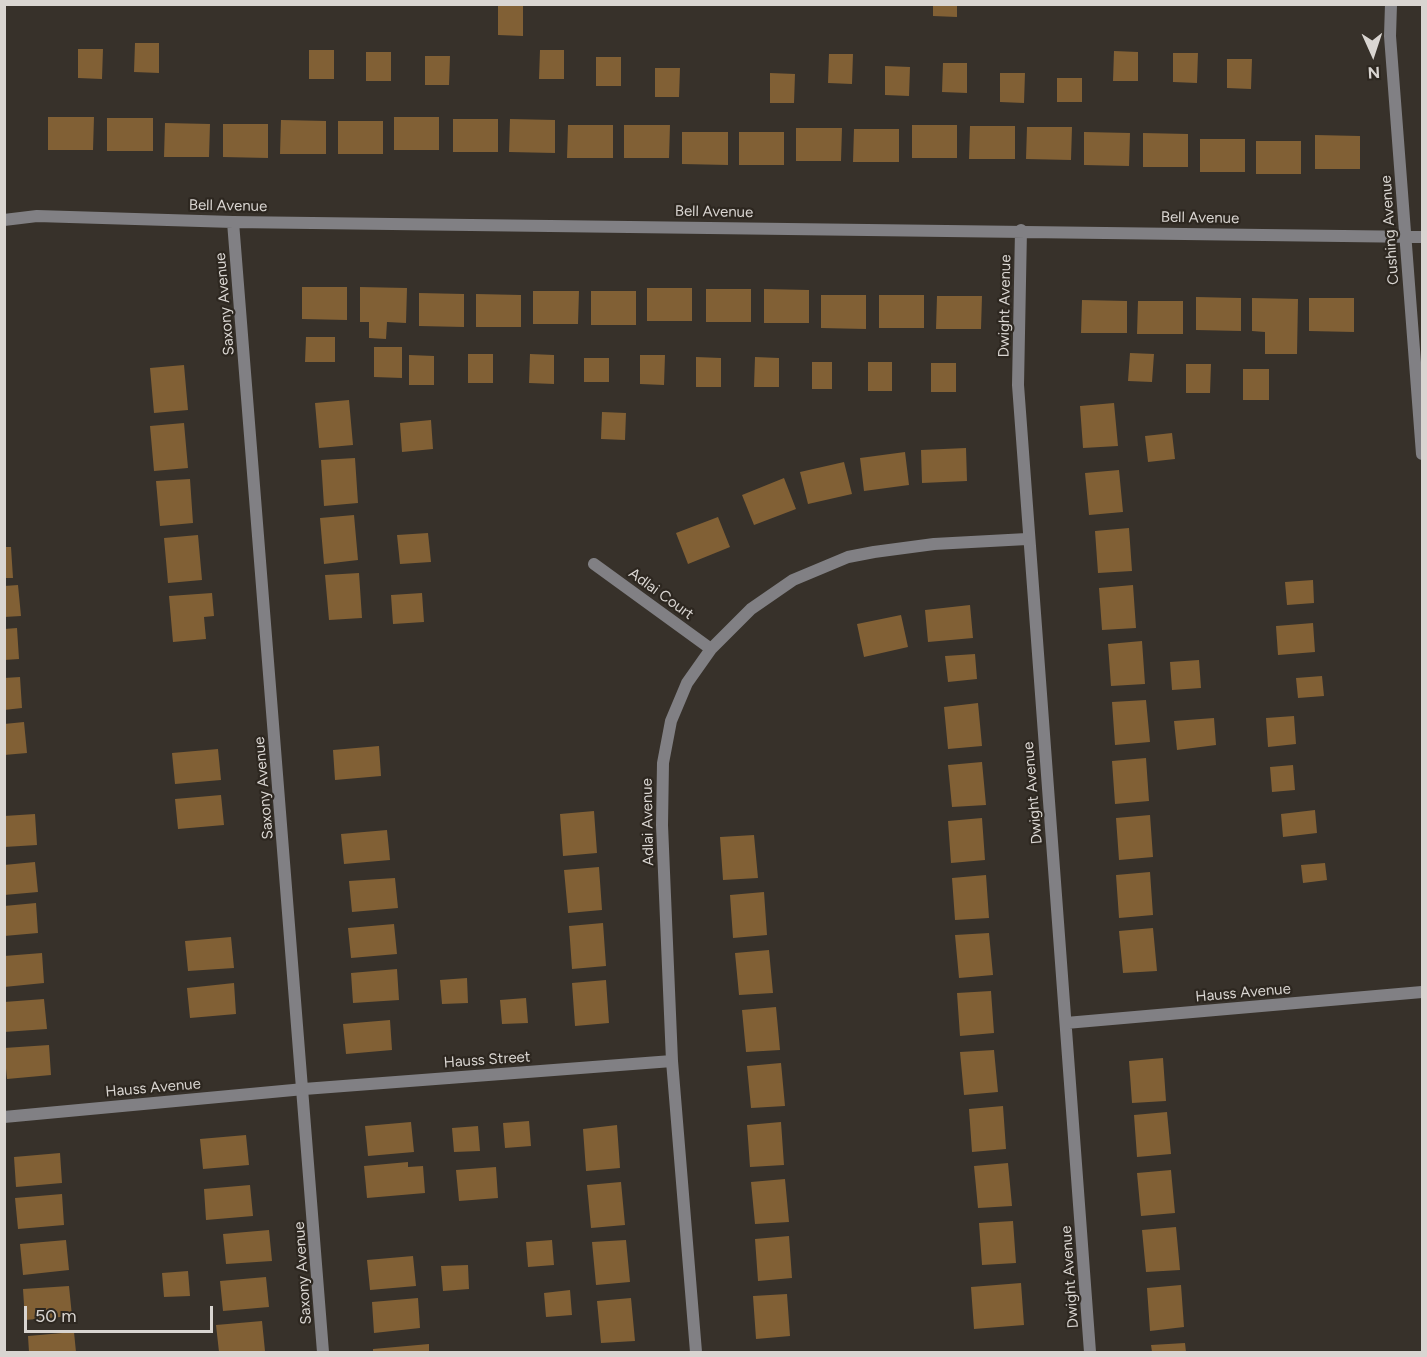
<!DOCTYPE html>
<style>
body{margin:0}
#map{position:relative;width:1427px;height:1357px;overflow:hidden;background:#37312a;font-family:Figtree,sans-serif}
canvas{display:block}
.frame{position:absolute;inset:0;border:6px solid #d9d5d1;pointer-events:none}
.north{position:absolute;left:1343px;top:24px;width:60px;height:60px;-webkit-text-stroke:4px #2d2720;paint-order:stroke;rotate:177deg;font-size:16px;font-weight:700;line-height:24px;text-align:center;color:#d9d5d1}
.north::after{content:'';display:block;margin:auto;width:21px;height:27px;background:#d9d5d1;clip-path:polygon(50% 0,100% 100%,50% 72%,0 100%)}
.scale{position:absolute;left:24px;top:1306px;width:189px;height:27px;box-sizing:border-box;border:3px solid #d9d5d1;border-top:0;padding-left:8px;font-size:18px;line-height:21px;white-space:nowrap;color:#d9d5d1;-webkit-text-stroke:4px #2d2720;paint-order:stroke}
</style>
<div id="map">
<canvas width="1427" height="1357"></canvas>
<div class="frame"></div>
<div class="north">N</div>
<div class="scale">50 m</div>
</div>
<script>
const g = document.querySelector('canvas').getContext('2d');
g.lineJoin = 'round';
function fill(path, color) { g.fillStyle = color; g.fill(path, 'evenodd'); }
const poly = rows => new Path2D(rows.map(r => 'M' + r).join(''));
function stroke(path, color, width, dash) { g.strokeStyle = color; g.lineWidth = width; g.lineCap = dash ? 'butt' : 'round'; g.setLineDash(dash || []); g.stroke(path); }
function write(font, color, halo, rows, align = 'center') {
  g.font = font + ' Figtree,sans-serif'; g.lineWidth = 4.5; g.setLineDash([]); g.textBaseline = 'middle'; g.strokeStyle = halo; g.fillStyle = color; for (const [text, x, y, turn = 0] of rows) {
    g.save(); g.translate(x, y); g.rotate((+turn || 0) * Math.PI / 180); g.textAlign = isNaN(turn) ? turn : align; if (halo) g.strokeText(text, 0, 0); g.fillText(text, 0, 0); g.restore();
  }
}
fill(poly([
 [933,4,957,4,957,17,933,16],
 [498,6,523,6,523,36,498,35],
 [135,43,159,43,159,73,134,72],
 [78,49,103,49,102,79,78,78],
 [309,50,334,50,334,79,309,79],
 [540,50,564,50,564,79,539,79],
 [1114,51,1138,52,1138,81,1113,81],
 [366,52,391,52,391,81,366,81],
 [1173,53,1198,53,1197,83,1173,82],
 [829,54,853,54,852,84,828,83],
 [425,56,450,56,449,85,425,85],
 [596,57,621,57,621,86,596,86],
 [1227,59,1252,59,1251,89,1227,88],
 [943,63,967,63,967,93,942,92],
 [885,66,910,67,909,96,885,95],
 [655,68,680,68,679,97,655,97],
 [770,73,795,74,794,103,770,103],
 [1000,73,1025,73,1024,103,1000,102],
 [1057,78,1082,78,1082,102,1057,102],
 [48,117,94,117,93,150,48,150],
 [394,117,439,117,439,150,394,150],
 [107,118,153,118,153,151,107,151],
 [453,119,498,119,498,152,453,152],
 [510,119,555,120,555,153,509,152],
 [281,120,326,121,326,154,280,154],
 [338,121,383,121,383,154,338,154],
 [165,123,210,124,209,157,164,157],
 [223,124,268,124,268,158,223,157],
 [568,125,613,125,613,158,567,158],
 [624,125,670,125,669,158,624,158],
 [912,125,957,125,957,158,912,158],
 [970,126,1015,126,1015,159,969,159],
 [1027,127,1072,127,1071,160,1026,159],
 [796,128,842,128,841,161,796,161],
 [854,129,899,129,899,162,853,162],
 [682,132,728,132,728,165,682,164],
 [739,132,784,132,784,165,739,165],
 [1084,132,1130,133,1129,166,1084,165],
 [1143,133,1188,134,1188,167,1143,167],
 [1315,135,1360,136,1360,169,1315,169],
 [1200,139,1245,139,1245,172,1200,172],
 [1256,141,1301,141,1301,174,1256,174],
 [302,287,347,287,347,320,302,319],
 [360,287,407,288,406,323,387,322,386,339,369,338,369,322,360,322],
 [647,288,692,288,692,321,647,321],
 [706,289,751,289,751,322,706,322],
 [764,289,809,290,809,323,764,323],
 [533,291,579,291,578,324,533,324],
 [591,291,636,291,636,325,591,325],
 [419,293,464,294,464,327,419,326],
 [476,294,521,295,521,327,476,327],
 [821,295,866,295,866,329,821,328],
 [879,295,924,295,924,328,879,328],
 [937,296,982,296,981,329,936,329],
 [1196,297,1241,298,1241,331,1196,330],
 [1252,298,1298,299,1297,354,1265,354,1265,332,1252,331],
 [1309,298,1354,298,1354,332,1309,331],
 [1082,300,1127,301,1127,333,1081,333],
 [1138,301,1183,301,1183,334,1137,334],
 [306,337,335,337,335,362,305,362],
 [374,347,402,347,402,378,374,377],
 [1130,353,1154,354,1152,382,1128,381],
 [468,354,493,354,493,383,468,383],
 [530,354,554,355,554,384,529,383],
 [409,355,434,356,434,385,409,385],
 [640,355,665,355,664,385,640,384],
 [696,357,721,358,721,387,696,387],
 [755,357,779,358,779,387,754,387],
 [584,358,609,358,609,382,584,382],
 [812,362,832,362,832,389,812,389],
 [868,362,892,362,892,391,868,391],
 [931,363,956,363,956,392,931,392],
 [1186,364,1211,364,1210,393,1186,393],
 [184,365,188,410,154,413,150,368],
 [1243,369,1269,369,1269,400,1243,400],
 [349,400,353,445,319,448,315,403],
 [1114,403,1118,446,1083,448,1080,406],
 [602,412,626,413,625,440,601,439],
 [431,420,433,449,402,452,400,423],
 [184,423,188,468,154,471,150,426],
 [1172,433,1175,459,1148,462,1145,436],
 [966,448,967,481,922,483,921,450],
 [905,452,909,485,864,491,860,458],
 [355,458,358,503,324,506,321,460],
 [844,462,852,494,808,504,800,472],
 [1119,470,1123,512,1089,515,1085,473],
 [784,478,796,509,754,525,742,495],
 [190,479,193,523,160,526,156,481],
 [354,515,358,560,324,564,320,518],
 [718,517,730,547,688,564,676,533],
 [1129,528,1132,571,1098,573,1095,531],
 [428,533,431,562,400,564,397,535],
 [198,535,202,580,168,583,164,538],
 [4,547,11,547,13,578,4,578],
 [359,573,362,618,329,620,325,575],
 [1313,580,1314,603,1287,605,1285,582],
 [18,585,21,616,4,617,4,586],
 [1133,585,1136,628,1102,630,1099,588],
 [212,593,214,616,204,617,206,639,173,642,169,596],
 [422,593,424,622,393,624,391,595],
 [970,605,973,638,928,642,925,610],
 [901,615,908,647,864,657,857,624],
 [1313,623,1315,652,1278,655,1276,626],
 [17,628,19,659,4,660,4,629],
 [1142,641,1145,684,1111,686,1108,644],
 [975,654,977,679,948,682,945,656],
 [1199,660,1201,688,1172,690,1170,662],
 [1322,676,1324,696,1298,698,1296,678],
 [20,677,22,708,4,710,4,678],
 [1146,700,1150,742,1115,745,1112,702],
 [978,703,982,746,948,749,944,707],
 [1294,716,1296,744,1268,747,1266,718],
 [1214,718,1216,745,1177,750,1174,721],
 [24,722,27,753,4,755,4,724],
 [379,746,381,776,335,780,333,750],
 [218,749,221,780,175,784,172,753],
 [1146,758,1149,801,1115,804,1112,761],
 [982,762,986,805,952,807,948,765],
 [1293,765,1295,790,1272,792,1270,767],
 [221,795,224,825,178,829,175,799],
 [1315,810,1317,833,1283,837,1281,814],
 [594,811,597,853,563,856,560,814],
 [35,814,37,845,4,847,4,816],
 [1150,815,1153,857,1119,860,1116,818],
 [982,818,985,860,951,863,948,821],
 [387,830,390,860,344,864,341,834],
 [754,835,758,878,723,880,720,837],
 [35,862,38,892,4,895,4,865],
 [1325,863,1327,880,1303,883,1301,865],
 [599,867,602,910,568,913,564,870],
 [1150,872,1153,915,1119,918,1116,875],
 [986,875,989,918,955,920,952,878],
 [395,878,398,908,352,912,349,881],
 [764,892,767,935,733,938,730,895],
 [36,903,38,933,4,936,4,906],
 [603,923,606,966,572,969,569,926],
 [394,924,397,954,351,958,348,928],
 [1153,928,1157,971,1123,973,1119,931],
 [989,933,993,975,959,978,955,935],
 [231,937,234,968,188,971,185,941],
 [769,950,773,993,739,995,735,953],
 [42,953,44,983,4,987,4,956],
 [397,969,399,1000,353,1003,351,973],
 [467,978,468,1003,442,1004,440,980],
 [606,980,609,1023,575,1026,572,983],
 [234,983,236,1014,190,1018,187,988],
 [991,991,994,1033,960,1036,957,993],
 [526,998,528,1023,502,1024,500,1000],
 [44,999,47,1029,4,1032,4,1002],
 [776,1007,780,1050,746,1052,742,1010],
 [390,1020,392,1050,346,1054,343,1024],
 [49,1045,51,1075,7,1079,4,1048],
 [994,1050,998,1092,964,1095,960,1052],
 [1163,1058,1166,1101,1132,1103,1129,1061],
 [781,1063,785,1106,751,1108,747,1066],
 [1003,1106,1006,1149,972,1152,969,1109],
 [1167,1112,1171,1154,1137,1157,1134,1115],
 [529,1121,531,1146,505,1148,503,1123],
 [411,1122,414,1152,368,1156,365,1126],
 [781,1122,784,1165,750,1167,747,1125],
 [617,1125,620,1168,586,1171,583,1129],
 [478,1126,480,1151,454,1152,452,1128],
 [246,1135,249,1165,203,1169,200,1139],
 [60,1153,62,1183,16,1187,14,1157],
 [408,1162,408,1167,423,1166,425,1193,367,1198,364,1166],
 [1008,1163,1012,1206,978,1208,974,1166],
 [496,1167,498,1198,459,1201,456,1170],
 [1171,1170,1175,1213,1141,1216,1137,1173],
 [785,1179,789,1222,755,1224,751,1182],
 [621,1182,625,1225,591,1228,587,1185],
 [250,1185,253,1216,206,1220,204,1189],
 [62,1194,64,1225,18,1229,15,1198],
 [1013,1221,1016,1263,982,1265,979,1223],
 [1176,1227,1180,1270,1146,1272,1142,1230],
 [269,1230,272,1261,226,1264,223,1234],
 [789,1236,792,1278,758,1281,755,1239],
 [66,1240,69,1270,23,1275,20,1244],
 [552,1240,554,1265,528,1267,526,1242],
 [626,1240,630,1282,596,1285,592,1242],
 [413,1256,416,1286,370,1290,367,1260],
 [468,1265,469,1289,443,1291,441,1266],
 [188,1271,190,1296,164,1297,162,1273],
 [266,1277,269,1307,223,1311,220,1281],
 [1021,1283,1024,1325,974,1329,971,1287],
 [1181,1285,1184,1327,1150,1331,1147,1288],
 [69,1286,72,1316,25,1320,23,1289],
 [570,1290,572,1315,546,1317,544,1293],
 [787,1294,790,1336,756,1339,753,1296],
 [418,1298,420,1328,374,1333,372,1302],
 [631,1298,635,1341,601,1343,597,1301],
 [262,1321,265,1351,219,1352,216,1325],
 [74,1332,76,1352,29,1352,28,1336],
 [1185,1343,1186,1352,1152,1352,1151,1345],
 [429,1344,429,1352,373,1352,373,1349]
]), '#816035');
stroke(poly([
 [1391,4,1390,36,1422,454],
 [4,220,37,216,233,222,1422,237],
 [233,222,323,1352],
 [1021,230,1018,385,1090,1352],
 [594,564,711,649],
 [1066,1023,1422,992],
 [4,1117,304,1089,672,1061],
 [696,1352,672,1061,662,825,663,763,671,721,687,683,711,649,751,609,793,580,848,557,874,552,934,544,1027,539]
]), '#818084', 12);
write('15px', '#d9d5d1', '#2d2720', [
 ["Bell Avenue",228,206,1],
 ["Bell Avenue",714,212,1],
 ["Bell Avenue",1200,218,1],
 ["Cushing Avenue",1390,230,-94],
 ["Saxony Avenue",225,304,-95],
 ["Dwight Avenue",1005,306,-89],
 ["Adlai Court",661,594,36],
 ["Saxony Avenue",264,788,-95],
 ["Dwight Avenue",1033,793,-95],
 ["Adlai Avenue",648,822,-91],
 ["Hauss Avenue",1243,993,-5],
 ["Hauss Street",487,1060,-4],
 ["Hauss Avenue",153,1088,-5],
 ["Saxony Avenue",303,1273,-94],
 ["Dwight Avenue",1070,1277,-94]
]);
</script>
